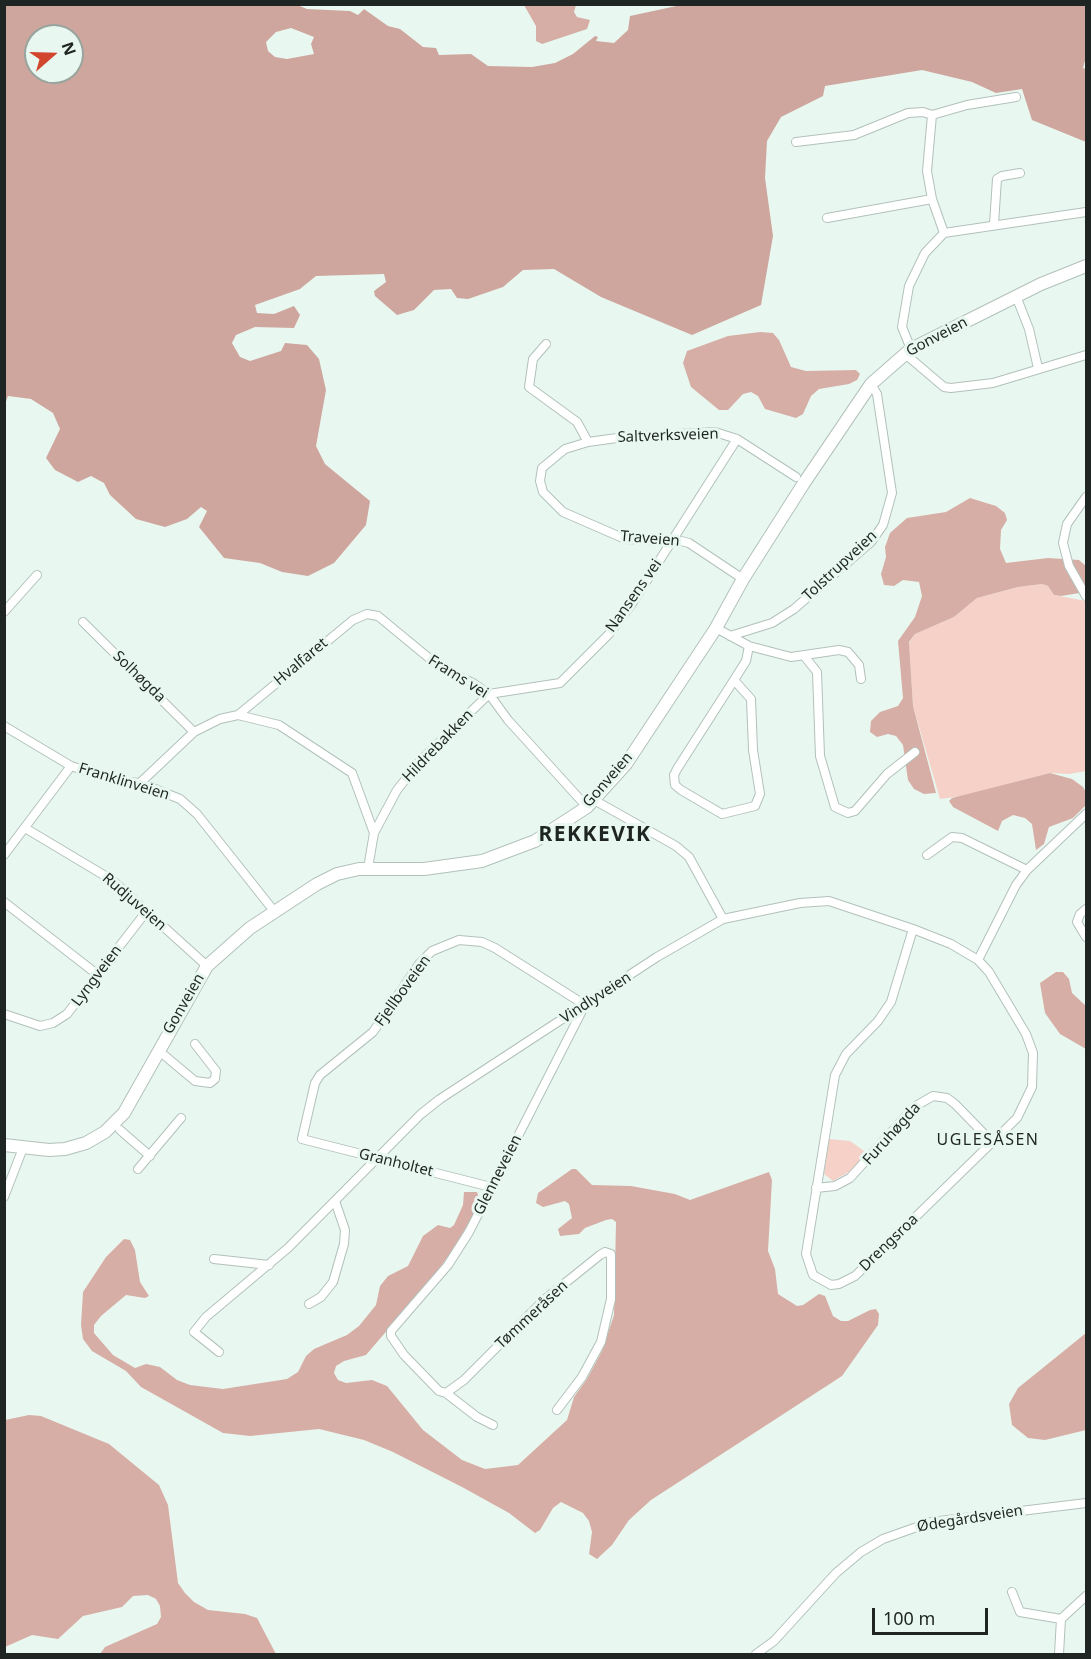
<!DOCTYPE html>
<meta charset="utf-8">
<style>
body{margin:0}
#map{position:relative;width:1091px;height:1659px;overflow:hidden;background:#e8f8f1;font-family:"Noto Sans",sans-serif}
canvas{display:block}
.frame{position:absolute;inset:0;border:6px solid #1f2522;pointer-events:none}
.north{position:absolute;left:24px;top:24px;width:60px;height:60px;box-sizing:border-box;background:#e8f8f1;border:2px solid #98a49e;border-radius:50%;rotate:70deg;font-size:16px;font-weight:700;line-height:24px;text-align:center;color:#1f2522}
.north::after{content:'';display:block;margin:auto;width:21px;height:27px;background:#d1462c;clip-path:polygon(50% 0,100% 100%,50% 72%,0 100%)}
.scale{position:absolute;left:872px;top:1608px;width:116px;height:27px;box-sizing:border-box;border:3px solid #1f2522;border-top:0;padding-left:8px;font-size:18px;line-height:21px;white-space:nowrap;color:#1f2522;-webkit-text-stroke:4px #e8f8f1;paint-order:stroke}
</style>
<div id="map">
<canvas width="1091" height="1659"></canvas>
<div class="frame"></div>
<div class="north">N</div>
<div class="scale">100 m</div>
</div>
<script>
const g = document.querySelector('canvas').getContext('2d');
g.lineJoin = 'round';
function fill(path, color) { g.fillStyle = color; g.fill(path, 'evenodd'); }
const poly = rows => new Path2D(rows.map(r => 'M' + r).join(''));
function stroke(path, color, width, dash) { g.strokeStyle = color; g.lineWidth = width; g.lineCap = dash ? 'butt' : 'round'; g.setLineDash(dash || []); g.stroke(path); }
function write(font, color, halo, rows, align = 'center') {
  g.font = font + ' "Noto Sans",sans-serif'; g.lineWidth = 6; g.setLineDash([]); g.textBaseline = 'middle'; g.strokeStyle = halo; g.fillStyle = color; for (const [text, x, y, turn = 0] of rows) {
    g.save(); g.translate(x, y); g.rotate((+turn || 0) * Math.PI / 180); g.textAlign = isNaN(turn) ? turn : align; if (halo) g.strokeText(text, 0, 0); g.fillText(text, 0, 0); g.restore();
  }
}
fill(poly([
 [1042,584,1048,586,1054,595,1086,601,1086,771,1069,774,1050,773,962,796,940,799,913,706,909,643,915,634,954,617,977,598,1018,587],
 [829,1139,850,1141,867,1153,854,1169,833,1181,824,1174]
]), '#f5d1c8');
fill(poly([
 [524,5,576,5,574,12,577,17,590,20,587,29,542,44,536,41,536,26],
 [760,332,773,333,779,340,791,367,806,371,856,370,860,374,857,380,849,384,819,389,811,396,803,414,796,418,765,409,758,396,751,392,743,394,728,410,719,410,691,387,683,363,687,351,728,336],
 [970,498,996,506,1005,513,1007,520,1001,530,1000,549,1006,563,1048,558,1079,560,1086,566,1086,592,1061,596,1054,595,1048,586,1042,584,1018,587,977,598,954,617,915,634,909,642,913,706,936,793,924,794,914,789,908,780,903,745,896,736,888,734,877,737,870,732,871,721,880,712,898,706,903,698,898,641,915,617,922,596,919,582,903,580,894,586,884,585,881,574,886,557,885,547,890,533,907,518,946,512],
 [1050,773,1072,779,1083,787,1086,792,1086,805,1073,818,1049,827,1044,844,1036,850,1032,824,1025,818,1013,815,1002,821,998,831,953,807,949,801,952,798],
 [1056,972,1063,972,1069,979,1072,993,1086,1006,1086,1049,1060,1034,1045,1013,1040,983],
 [572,1169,576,1169,592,1185,631,1186,675,1194,690,1200,769,1172,772,1180,768,1251,775,1269,778,1294,797,1306,803,1305,819,1294,825,1296,833,1316,841,1321,848,1321,870,1310,876,1309,879,1314,878,1325,842,1376,651,1500,629,1520,612,1545,597,1559,589,1554,592,1532,589,1521,583,1513,561,1502,553,1508,540,1530,535,1533,509,1513,462,1487,393,1452,364,1440,319,1429,250,1436,223,1433,141,1387,126,1371,92,1351,83,1339,81,1325,83,1292,106,1257,124,1239,130,1240,135,1250,140,1282,149,1296,145,1298,126,1295,101,1316,94,1325,94,1333,113,1355,135,1368,146,1364,160,1367,177,1380,190,1385,223,1389,287,1379,298,1372,306,1356,314,1349,347,1335,359,1326,376,1305,380,1286,388,1276,408,1266,423,1236,438,1225,450,1228,454,1225,463,1205,464,1192,477,1192,480,1201,476,1210,454,1248,433,1277,366,1355,344,1361,336,1366,334,1373,338,1380,346,1383,372,1380,387,1386,423,1430,462,1460,485,1469,518,1465,567,1420,574,1397,587,1379,602,1351,614,1315,616,1222,612,1219,606,1220,585,1228,579,1234,560,1236,558,1229,572,1218,569,1204,565,1201,543,1207,536,1203,538,1193],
 [1086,1333,1086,1430,1045,1440,1028,1438,1012,1425,1009,1404,1018,1388],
 [29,1415,41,1416,109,1444,159,1485,168,1505,178,1583,185,1593,194,1602,208,1610,245,1614,257,1618,276,1654,100,1654,105,1647,157,1624,161,1617,160,1606,156,1599,148,1595,133,1596,122,1607,83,1616,58,1639,32,1635,5,1647,5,1420]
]), '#d7aea5');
fill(poly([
 [295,4,307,9,350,11,358,15,364,9,388,26,400,29,423,47,436,48,439,55,471,54,488,66,532,67,555,63,573,54,595,36,598,37,596,41,614,43,628,30,630,16,681,5,1086,5,1086,57,1083,68,1086,69,1086,142,1032,120,1022,89,996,93,972,82,922,70,825,86,823,96,781,117,767,141,765,178,773,236,761,305,692,335,601,297,554,269,523,270,503,287,468,299,457,298,451,289,434,290,414,310,397,315,375,296,374,291,386,282,384,274,316,276,300,289,255,305,257,313,274,314,294,306,300,315,294,328,255,327,236,335,232,343,240,357,250,361,281,351,285,343,307,345,319,359,326,390,316,446,325,464,370,501,366,525,334,563,308,576,282,572,260,563,224,558,199,527,207,511,201,507,187,519,165,527,136,519,110,495,104,483,91,476,78,482,55,470,46,458,60,429,53,413,31,399,8,396,5,404,4,5],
 [291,28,314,37,311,44,314,54,287,59,275,57,268,51,266,42,276,32],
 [36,36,72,36,72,72,36,72]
]), '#cea69d');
const street = poly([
 [932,115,927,171,932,199,944,233],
 [796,142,854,135,908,113,923,112,932,115,967,105,1016,97],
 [827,218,932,199],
 [994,224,997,179,1002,176,1020,173],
 [1016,296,1029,329,1038,368],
 [546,344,533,359,529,387,577,422,588,442],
 [911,349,902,327,909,286,925,253,944,233,1086,212],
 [904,353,944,387,951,388,993,383,1086,355],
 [1086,497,1067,524,1063,543,1069,566,1086,596],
 [743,579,689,543,681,541,625,539,563,512,543,492,540,481,542,468,565,449,588,442,624,437,715,432,737,439,796,477],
 [4,612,37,575],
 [83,622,194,732],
 [716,628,749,646,791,657,839,650,848,652,859,665,861,679],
 [730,636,772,623,794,609,871,542,883,525,892,493,877,394,871,384],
 [805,657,817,672,820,756,835,807,848,813,855,811,887,774,915,752],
 [734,680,751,699,753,750,760,794,755,806,722,814,681,790,675,785,674,775,677,769,734,680,746,661,749,646],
 [238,715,353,620,367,614,378,616,441,668,473,683,489,694,508,720,587,807],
 [4,726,71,766,116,781,140,783,180,799,197,814,274,911],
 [140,783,194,732,220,719,238,715,279,725,352,773,374,833,368,868],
 [25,828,112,880,207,966],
 [374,833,397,790,420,761,489,694,560,683,609,634,631,605,737,439],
 [4,855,71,766],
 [927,855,952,837,962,838,1027,870],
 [4,902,98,975],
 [1086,909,1080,914,1077,922,1086,937],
 [723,919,800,903,829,901,913,929,951,944,978,960,989,972,1026,1034,1033,1053,1032,1087,1017,1118,855,1276,839,1284,831,1285,813,1275,806,1254,835,1075,846,1054,878,1021,891,1002,913,929],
 [978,960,1016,885,1027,870,1086,814],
 [4,1014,40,1026,53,1023,67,1014,146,912],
 [158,1050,195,1081,210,1083,215,1079,216,1071,195,1044],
 [120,1130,150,1156],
 [138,1169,181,1118],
 [491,1187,302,1139,315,1083,320,1075,373,1032,419,964,432,951,459,940,482,942,495,948,585,1005,469,1232,448,1265,391,1331,391,1336,404,1355,439,1391,446,1393,464,1380,544,1300,600,1255,605,1252,611,1254,611,1299,601,1342,582,1377,557,1410],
 [816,1188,835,1186,850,1178,914,1107,933,1096,947,1098,955,1104,992,1142],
 [4,1197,23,1148],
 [214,1259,269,1265],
 [309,1304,321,1297,333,1282,344,1244,345,1230,335,1201],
 [219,1352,194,1332,206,1317,288,1248,421,1114,440,1099,657,957,723,919,689,857,676,846,594,800],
 [446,1393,477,1417,493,1425],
 [1012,1592,1020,1612,1061,1619,1059,1654],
 [1061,1619,1086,1596],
 [756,1654,774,1641,836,1573,861,1552,883,1539,931,1522,1086,1503]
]);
const secondary = poly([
 [4,1145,49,1150,65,1149,86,1143,105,1132,124,1113,207,966,250,928,317,884,337,874,359,869,424,869,482,861,535,841,587,807,626,764,716,628,743,579,804,483,871,384,911,349,1041,284,1086,266]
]);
stroke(street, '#b2c1ba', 10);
stroke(secondary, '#b2c1ba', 14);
stroke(street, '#fff', 8);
stroke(secondary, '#fff', 12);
write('15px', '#1f2522', '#e8f8f1', [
 ["Gonveien",937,337,-28],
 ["Saltverksveien",668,436,-2],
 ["Traveien",650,539,5],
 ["Tolstrupveien",840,566,-43],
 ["Nansens vei",634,596,-55],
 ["Hvalfaret",301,662,-40],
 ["Solhøgda",139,677,44],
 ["Frams vei",458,677,32],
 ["Hildrebakken",438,746,-46],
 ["Gonveien",608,780,-49],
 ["Franklinveien",124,782,17],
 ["Rudjuveien",134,902,41],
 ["Lyngveien",97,976,-53],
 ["Fjellboveien",403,991,-54],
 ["Vindlyveien",596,998,-33],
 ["Gonveien",184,1004,-60],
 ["Furuhøgda",892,1134,-48],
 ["Granholtet",396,1163,14],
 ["Glenneveien",498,1175,-63],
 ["Drengsroa",889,1243,-44],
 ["Tømmeråsen",532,1315,-43],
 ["Ødegårdsveien",970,1519,-9]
]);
g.letterSpacing = '1.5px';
write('16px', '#1f2522', '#e8f8f1', [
 ["UGLESÅSEN",988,1140]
]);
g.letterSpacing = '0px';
g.letterSpacing = '1.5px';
write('bold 21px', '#1f2522', '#e8f8f1', [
 ["REKKEVIK",595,835]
]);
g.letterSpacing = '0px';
</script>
